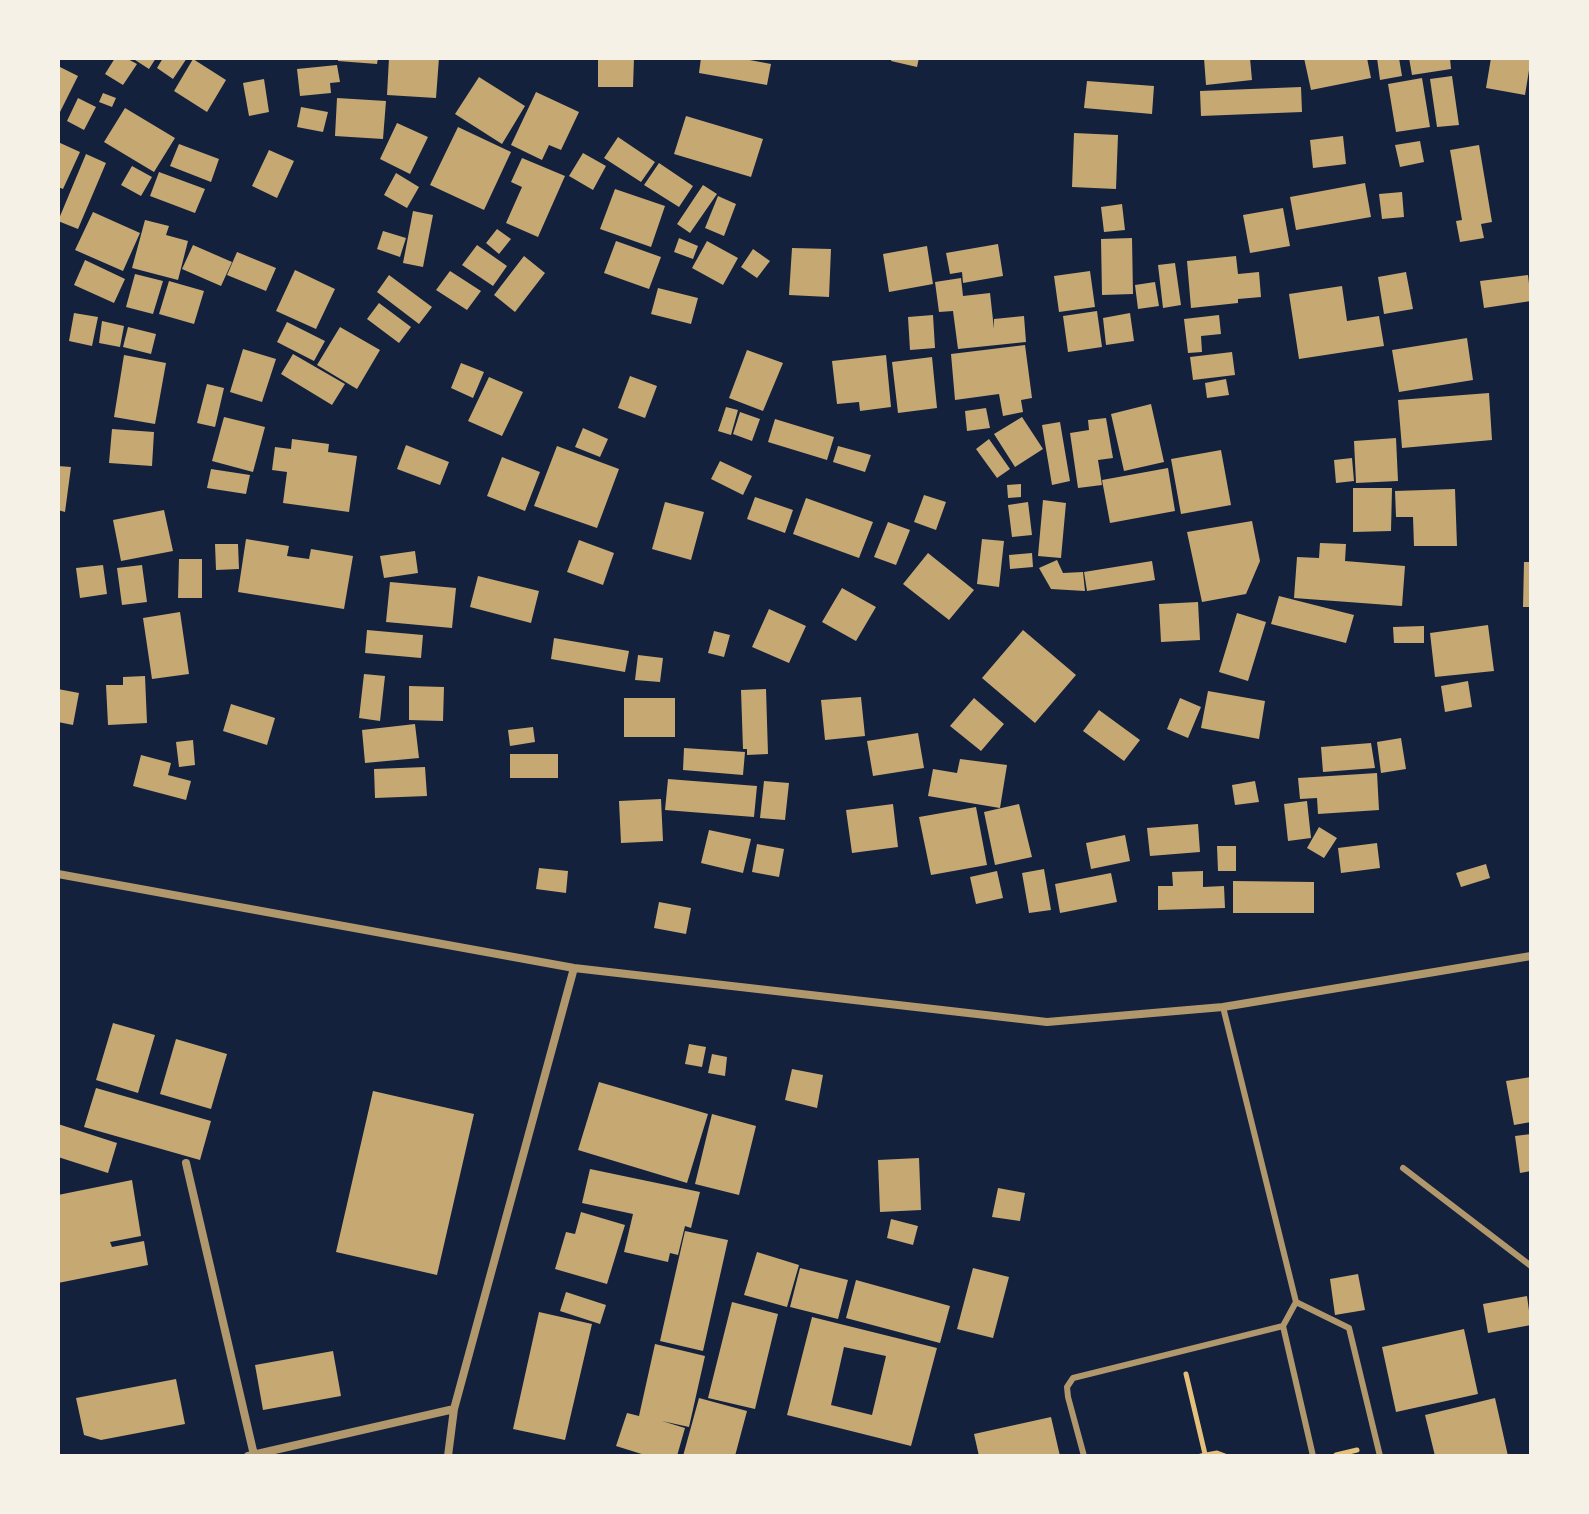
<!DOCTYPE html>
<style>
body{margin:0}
#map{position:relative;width:1589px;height:1514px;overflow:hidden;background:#14213d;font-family:"Sofia Sans Condensed",sans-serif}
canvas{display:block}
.frame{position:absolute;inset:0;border:60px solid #f6f1e7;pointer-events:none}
</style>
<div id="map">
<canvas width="1589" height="1514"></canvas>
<div class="frame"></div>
</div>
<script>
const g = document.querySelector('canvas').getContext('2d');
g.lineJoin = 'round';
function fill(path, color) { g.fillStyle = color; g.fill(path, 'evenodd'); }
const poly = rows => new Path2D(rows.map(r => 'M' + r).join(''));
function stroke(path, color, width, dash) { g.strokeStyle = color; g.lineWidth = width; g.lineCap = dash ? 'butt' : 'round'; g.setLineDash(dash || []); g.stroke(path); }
fill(poly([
 [115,58,126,58,137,64,123,85,105,74],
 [132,58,156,58,149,69],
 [163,58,187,58,173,79,157,68],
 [338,58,378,58,377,64,338,61],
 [389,58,439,58,436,98,387,95],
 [598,58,634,58,633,87,598,87],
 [701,58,739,58,771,64,767,85,699,73],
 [892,58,919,58,917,67,891,61],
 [1204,58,1250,58,1252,80,1206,85],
 [1304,58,1367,58,1371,78,1311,90],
 [1377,58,1399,58,1402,76,1380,80],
 [1409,58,1450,58,1451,69,1412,75],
 [1491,58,1531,58,1525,95,1486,88],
 [193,59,226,80,207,112,174,91],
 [337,65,340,82,330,83,331,93,300,96,297,69],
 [58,66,78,76,58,116],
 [1452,76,1459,125,1437,127,1430,79],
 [479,77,525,106,502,144,455,114],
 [1422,78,1430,127,1396,132,1388,84],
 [264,79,269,112,249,116,243,83],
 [1087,81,1154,86,1152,114,1084,108],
 [1301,87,1302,112,1201,116,1200,91],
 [536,92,579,112,561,150,549,145,542,160,511,145],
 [103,93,116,98,112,107,99,102],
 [78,98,96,107,84,130,67,121],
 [337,98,386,101,383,139,335,136],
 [301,107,328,112,323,132,297,127],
 [125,108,175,138,154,172,104,142],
 [686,116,763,139,751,177,674,154],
 [397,123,428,137,410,174,380,159],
 [458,127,511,152,484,210,430,185],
 [1074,133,1118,135,1116,189,1072,187],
 [1343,136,1346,164,1313,168,1310,140],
 [618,137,655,162,641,182,604,158],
 [1420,141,1424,162,1400,167,1395,145],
 [58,142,80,152,63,189,58,187],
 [179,144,219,159,211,182,170,166],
 [1479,145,1492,222,1481,224,1484,238,1460,242,1456,221,1462,220,1450,150],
 [269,150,294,161,277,198,252,186],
 [583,153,606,166,593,190,569,176],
 [86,154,106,163,78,229,58,221],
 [522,158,565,176,538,237,506,223,522,187,511,182],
 [659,163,693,186,679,207,644,185],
 [132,166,152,177,141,196,121,185],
 [159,172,205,189,195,213,150,196],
 [396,173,419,187,407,208,384,195],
 [1365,183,1371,217,1296,230,1290,197],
 [703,185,717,194,690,233,677,224],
 [615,189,665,206,651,247,600,229],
 [1402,192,1404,217,1382,219,1379,194],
 [718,196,736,204,724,236,705,228],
 [1122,204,1125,230,1104,232,1101,207],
 [1283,208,1290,246,1250,253,1243,215],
 [413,211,433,215,423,267,403,263],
 [93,212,140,233,123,271,75,250],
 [145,220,169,226,166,235,188,241,178,280,132,268],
 [497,229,511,239,499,254,486,243],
 [383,231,406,238,400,257,377,249],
 [679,238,698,246,693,259,674,252],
 [1132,238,1133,294,1102,295,1101,239],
 [616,241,661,257,649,289,604,273],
 [707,241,738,258,723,285,692,268],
 [998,244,1003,276,963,283,962,272,950,274,946,253],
 [193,245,232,262,221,286,182,269],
 [477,245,507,266,493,286,462,265],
 [927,246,933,284,889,292,883,254],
 [792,248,831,249,829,297,789,295],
 [753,249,770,261,757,278,741,267],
 [237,252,276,268,266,291,227,275],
 [524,256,545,273,515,312,494,295],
 [1236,256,1238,274,1259,272,1261,297,1238,299,1238,303,1191,308,1187,261],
 [85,260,125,279,114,303,74,285],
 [1175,263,1181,305,1163,308,1158,265],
 [295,270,335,289,316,329,276,311],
 [450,271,481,291,467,310,436,290],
 [1090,271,1095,307,1059,312,1054,276],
 [1406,272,1413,309,1384,314,1378,277],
 [135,274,163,281,153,314,126,307],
 [389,275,432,307,419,324,377,292],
 [1528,275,1531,301,1484,308,1480,281],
 [961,278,963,296,990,293,994,329,994,319,1024,316,1026,342,958,349,953,311,939,312,935,282],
 [169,281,204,291,194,324,159,314],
 [1155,282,1159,306,1138,309,1135,285],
 [1342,286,1347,321,1379,316,1384,346,1299,359,1289,294],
 [658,288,698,298,691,324,651,314],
 [379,303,411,327,399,343,367,319],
 [1097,311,1102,347,1068,352,1063,316],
 [74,313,98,317,92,346,69,341],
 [1130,313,1134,341,1106,345,1103,318],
 [933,315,935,348,910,350,908,317],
 [1219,315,1221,334,1201,336,1202,352,1188,353,1184,319],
 [102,321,124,326,120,347,99,343],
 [287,322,325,341,314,361,277,342],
 [128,327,156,334,151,354,123,347],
 [340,327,380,350,357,389,317,365],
 [1467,338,1473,380,1399,392,1392,350],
 [1025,345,1032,398,1021,400,1023,412,1003,416,999,394,955,400,951,354],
 [243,349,276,359,262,402,230,392],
 [747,350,783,363,763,411,729,398],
 [1232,352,1235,375,1193,380,1190,357],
 [293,354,345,384,332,405,281,374],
 [124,355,166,363,155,424,114,417],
 [886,355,891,407,860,411,859,402,837,404,832,361],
 [932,357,937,408,898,413,892,362],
 [461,363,484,372,473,398,451,388],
 [630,376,657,386,645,418,618,408],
 [489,377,523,392,502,436,468,421],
 [1226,379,1229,395,1207,398,1205,383],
 [207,384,224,388,215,427,197,423],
 [1489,393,1492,440,1402,448,1398,400],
 [1151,404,1164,462,1124,471,1111,414],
 [726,407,738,410,731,435,718,431],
 [986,408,990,428,967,431,965,411],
 [740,412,760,419,752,441,733,434],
 [224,417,265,427,253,472,212,461],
 [1022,417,1043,449,1015,467,994,434],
 [1106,418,1113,458,1098,460,1102,485,1078,488,1070,433,1089,430,1088,420],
 [775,419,834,437,827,460,768,442],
 [1060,422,1070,481,1052,485,1042,425],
 [583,428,608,439,600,457,575,447],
 [112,429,154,432,152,466,109,463],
 [1396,438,1398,481,1356,483,1354,441],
 [292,439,329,444,328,452,357,456,349,512,283,503,287,472,272,470,275,447,291,449],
 [989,439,1010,469,997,478,976,449],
 [406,445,449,462,440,485,397,469],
 [557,446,619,469,597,528,534,506],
 [838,446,871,455,865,472,833,462],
 [1221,450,1231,505,1181,514,1171,459],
 [502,457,540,472,525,511,487,496],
 [1352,458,1354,481,1336,483,1334,460],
 [720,461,752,476,743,495,711,479],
 [58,466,71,467,65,512,58,510],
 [1168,468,1175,511,1110,523,1102,480],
 [211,469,250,475,246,494,207,488],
 [1021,484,1021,497,1008,498,1007,485],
 [1353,488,1392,488,1391,531,1353,532],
 [1455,489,1457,546,1414,546,1413,517,1396,517,1395,491],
 [924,495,946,502,936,530,914,522],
 [755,497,793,510,785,533,747,519],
 [806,498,873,522,859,558,793,534],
 [1043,500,1066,503,1061,558,1038,556],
 [665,502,704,512,691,560,652,549],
 [1028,502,1032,535,1012,537,1008,505],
 [164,510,173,551,121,561,113,520],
 [1252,521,1260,561,1246,594,1202,602,1187,532],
 [888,522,910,530,896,565,874,557],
 [246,539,289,546,287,556,309,559,311,549,353,556,344,609,238,592],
 [982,539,1004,541,999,587,977,584],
 [579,540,614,553,603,585,567,572],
 [1320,543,1346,544,1345,561,1405,566,1402,606,1294,598,1297,557,1319,558],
 [215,544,238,544,239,569,216,570],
 [415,551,418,573,384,578,380,556],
 [928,553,974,590,949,620,903,584],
 [1032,553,1033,567,1010,569,1009,555],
 [179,559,202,559,202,598,178,598],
 [1057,560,1063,573,1083,572,1085,591,1051,589,1039,568],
 [1152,561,1155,580,1087,591,1084,572],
 [1524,562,1531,562,1531,607,1523,607],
 [103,565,107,594,80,598,76,568],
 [142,565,147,602,122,605,117,568],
 [478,576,539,591,531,623,470,607],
 [390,582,456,588,452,628,386,622],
 [842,588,876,607,856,641,822,622],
 [1279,596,1354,615,1346,643,1271,624],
 [1198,602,1200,640,1161,642,1159,604],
 [769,609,806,626,789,663,752,647],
 [180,612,189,674,152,679,143,618],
 [1237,613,1266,622,1248,681,1219,672],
 [1488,625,1494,671,1435,677,1430,633],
 [1424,626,1424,643,1394,643,1393,627],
 [367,630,423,635,421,658,365,653],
 [1023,630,1076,675,1035,723,982,678],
 [714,631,730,635,724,657,708,653],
 [554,638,629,651,625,672,551,659],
 [638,655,663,658,660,682,635,680],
 [364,674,385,676,380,721,359,718],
 [145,676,147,723,108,725,106,685,123,685,123,677],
 [1468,681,1472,707,1445,712,1441,686],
 [409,686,444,687,443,721,409,720],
 [58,689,79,693,73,725,58,722],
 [766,689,768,754,747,755,747,749,743,749,741,690],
 [1208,691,1265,701,1259,739,1201,728],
 [861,697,865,736,825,740,821,700],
 [624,698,675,698,675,737,624,737],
 [974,698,1004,724,981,751,950,726],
 [1180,698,1201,707,1188,738,1167,729],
 [231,704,275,718,267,745,223,731],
 [1099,710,1140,740,1124,761,1083,731],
 [415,724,419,758,365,763,362,730],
 [533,727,535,742,510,746,508,730],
 [918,733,924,768,873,776,867,741],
 [1401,738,1406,769,1381,773,1377,742],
 [193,740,195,765,179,767,176,742],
 [1371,743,1375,768,1323,772,1321,747],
 [684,748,745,752,743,775,683,770],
 [510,754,558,754,558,778,510,778],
 [141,755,171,763,168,775,191,781,186,800,133,786],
 [960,759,1007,765,1000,808,928,796,933,769,957,773],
 [425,767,427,796,375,798,374,769],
 [1377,773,1379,810,1318,814,1317,798,1300,799,1298,778],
 [668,779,757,786,754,817,665,810],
 [764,781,789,783,785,820,760,818],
 [1255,781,1259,802,1235,805,1232,785],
 [661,799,663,841,621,843,619,801],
 [1307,801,1311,838,1288,841,1284,804],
 [893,804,898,847,852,853,846,810],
 [1019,804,1032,857,995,865,984,812],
 [976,807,987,865,931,875,919,817],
 [1198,824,1200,852,1150,856,1147,828],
 [1319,827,1337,838,1324,858,1307,848],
 [709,830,751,839,743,873,701,863],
 [1125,835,1130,861,1091,869,1086,843],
 [1377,843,1380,868,1341,873,1338,848],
 [757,844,784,849,779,877,752,872],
 [1217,846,1236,846,1236,871,1218,871],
 [1486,864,1490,878,1461,887,1456,873],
 [539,868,568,871,566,893,536,889],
 [1044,869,1051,910,1029,913,1022,873],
 [997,871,1003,898,976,904,970,877],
 [1203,871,1203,887,1224,886,1225,908,1158,910,1158,886,1173,886,1172,872],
 [1111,873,1117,902,1060,913,1055,884],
 [1233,881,1314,882,1314,913,1233,913],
 [659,902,691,908,686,934,654,928],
 [113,1023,155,1035,138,1093,96,1080],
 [176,1039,227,1054,211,1109,160,1094],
 [689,1044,706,1047,702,1067,685,1064],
 [712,1054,727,1057,725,1076,708,1073],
 [792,1069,823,1075,817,1108,785,1100],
 [1531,1077,1531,1122,1514,1125,1506,1081],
 [599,1082,708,1114,687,1183,578,1150],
 [96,1088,211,1121,200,1160,84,1127],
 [373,1091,474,1114,437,1275,336,1252],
 [712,1114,756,1126,739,1195,695,1184],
 [58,1124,117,1143,108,1173,58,1157],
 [1531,1134,1531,1171,1520,1173,1515,1136],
 [919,1158,921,1210,880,1212,878,1160],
 [590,1169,700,1192,691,1228,685,1226,678,1255,670,1253,668,1262,624,1252,633,1214,582,1203],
 [132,1180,141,1236,110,1242,112,1247,144,1241,148,1265,58,1283,58,1195],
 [998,1188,1025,1193,1020,1221,992,1217],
 [581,1212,625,1225,607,1284,555,1269,566,1232,575,1234],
 [891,1219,918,1226,913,1245,887,1238],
 [685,1231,728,1240,703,1351,660,1341],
 [757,1252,799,1265,787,1307,744,1295],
 [800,1268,848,1280,838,1319,790,1307],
 [973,1268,1009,1277,993,1338,957,1329],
 [1358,1274,1365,1310,1335,1315,1330,1279],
 [856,1280,950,1306,940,1343,846,1318],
 [566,1292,606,1305,600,1324,560,1311],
 [1527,1296,1531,1325,1488,1333,1483,1304],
 [732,1302,778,1314,755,1409,708,1398],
 [539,1312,592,1324,565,1440,513,1429],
 [812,1317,937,1348,911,1446,787,1415],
 [844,1347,886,1356,872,1415,831,1405],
 [1464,1329,1478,1394,1396,1412,1382,1347],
 [655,1344,705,1356,689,1427,662,1421,685,1428,677,1456,648,1456,616,1446,627,1413,639,1416],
 [333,1351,341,1396,263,1410,255,1365],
 [176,1379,185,1424,101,1440,84,1435,76,1398],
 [699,1398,747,1411,735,1456,683,1456],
 [1495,1398,1508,1456,1435,1456,1425,1415],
 [1051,1417,1060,1456,979,1456,974,1434]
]), '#c6a872');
stroke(poly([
 [1186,1374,1205,1454],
 [1336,1455,1357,1450],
 [1201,1456,1217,1453,1225,1456]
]), '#e5c07b', 5);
stroke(poly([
 [1223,1007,1296,1302,1283,1326,1313,1456],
 [1403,1168,1531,1266],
 [1296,1302,1349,1328,1380,1456],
 [1084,1456,1068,1397,1067,1387,1073,1378,1283,1326]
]), '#b1986c', 6);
stroke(poly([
 [58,874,574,968,1047,1022,1223,1007,1531,956],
 [186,1163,254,1455],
 [248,1456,454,1409],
 [448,1456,454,1409,574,968]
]), '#b1986c', 8);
</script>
